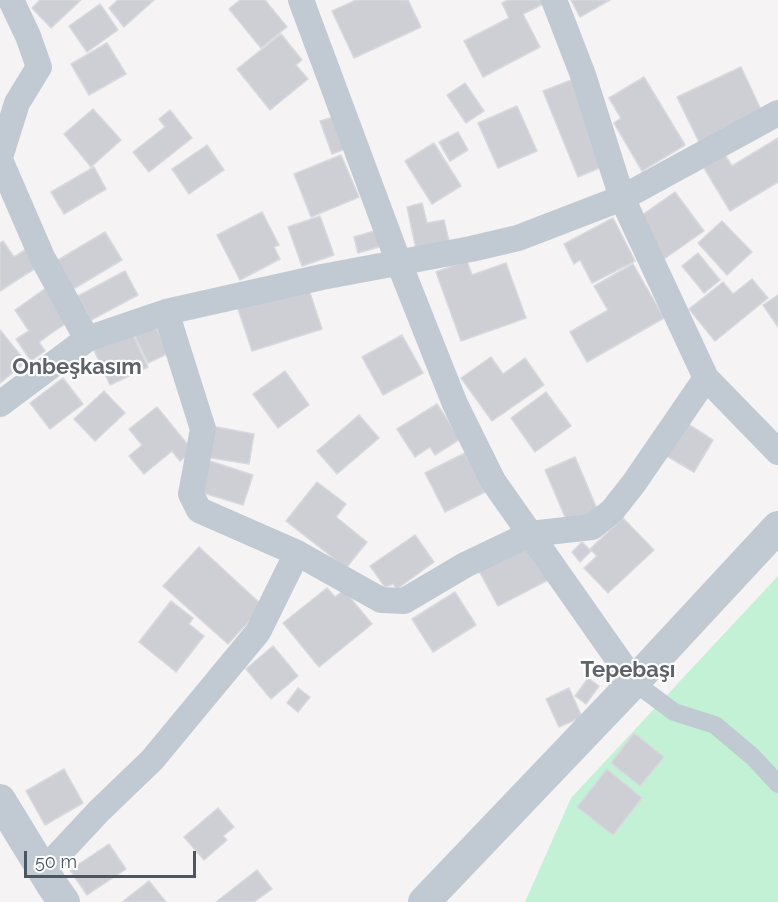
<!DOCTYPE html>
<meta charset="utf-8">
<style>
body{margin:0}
#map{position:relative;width:778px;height:902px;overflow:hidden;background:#f5f3f3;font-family:Raleway,sans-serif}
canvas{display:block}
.scale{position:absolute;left:24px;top:851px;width:172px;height:27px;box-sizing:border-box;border:3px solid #4a5661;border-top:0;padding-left:8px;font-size:18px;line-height:21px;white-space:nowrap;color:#4a5661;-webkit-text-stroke:4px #fff;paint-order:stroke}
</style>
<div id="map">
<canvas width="778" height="902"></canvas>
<div class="scale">50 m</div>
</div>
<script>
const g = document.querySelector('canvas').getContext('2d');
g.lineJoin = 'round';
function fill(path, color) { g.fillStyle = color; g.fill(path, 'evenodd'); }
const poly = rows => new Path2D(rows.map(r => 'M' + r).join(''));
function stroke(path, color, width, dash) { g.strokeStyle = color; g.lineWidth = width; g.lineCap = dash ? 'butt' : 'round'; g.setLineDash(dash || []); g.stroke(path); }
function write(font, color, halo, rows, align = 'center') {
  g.font = font + ' Raleway,sans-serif'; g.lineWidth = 4.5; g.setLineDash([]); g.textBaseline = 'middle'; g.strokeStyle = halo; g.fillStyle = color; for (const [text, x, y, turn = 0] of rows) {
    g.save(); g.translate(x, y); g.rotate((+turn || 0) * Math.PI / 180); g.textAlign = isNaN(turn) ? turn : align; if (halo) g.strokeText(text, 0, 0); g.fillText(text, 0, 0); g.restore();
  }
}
fill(poly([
 [778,576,778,902,525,902,571,798]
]), '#c3f1d5');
const building = poly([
 [40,0,81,0,51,28,32,8,40,0],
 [118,0,154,0,124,27,109,8,118,0],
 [240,0,265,0,287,27,261,48,229,9,240,0],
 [356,0,408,0,421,27,354,58,332,11,356,0],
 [508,0,543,0,545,3,523,14,540,47,483,77,464,41,509,18,502,3,508,0],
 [571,0,610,0,580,17,571,0],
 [100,4,118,30,87,52,69,26,100,4],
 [281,34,302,60,296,65,308,79,270,110,237,69,281,34],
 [107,43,126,74,89,95,71,64,107,43],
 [741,67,762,112,699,142,677,97,741,67],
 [644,77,685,145,642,171,614,123,621,118,609,98,644,77],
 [574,79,609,164,578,177,543,91,574,79],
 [465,83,484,111,466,123,447,95,465,83],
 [517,106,537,151,498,168,478,123,517,106],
 [93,109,121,140,91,167,64,134,93,109],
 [170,110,192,138,149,172,133,152,165,127,159,119,170,110],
 [334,117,345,149,332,154,320,121,334,117],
 [458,132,468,150,450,161,439,142,458,132],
 [778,138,778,182,730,211,701,163,722,150,732,166,778,138],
 [434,143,461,186,432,204,405,161,434,143],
 [207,145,224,170,189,194,172,169,207,145],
 [341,155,359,197,311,217,294,174,341,155],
 [94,167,106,189,64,214,51,192,94,167],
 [675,192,704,231,664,259,635,220,675,192],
 [422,203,427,223,444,220,449,241,416,249,407,207,422,203],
 [262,212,279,245,274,247,280,259,240,280,217,235,262,212],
 [320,216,334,255,302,266,288,227,320,216],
 [613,218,635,261,592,283,580,260,574,264,564,244,613,218],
 [722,221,752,252,727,275,698,243,722,221],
 [377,230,382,246,358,253,354,237,377,230],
 [105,232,122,260,70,291,53,263,105,232],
 [3,241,14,257,28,248,39,266,0,291,0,243,3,241],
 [698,253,720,280,704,293,682,266,698,253],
 [467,261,472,275,506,263,526,318,461,341,436,272,467,261],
 [633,264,664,318,587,362,570,332,608,310,594,286,633,264],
 [125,271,138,295,91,320,78,296,125,271],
 [752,279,768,298,715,341,689,309,723,282,733,294,752,279],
 [307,284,322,329,252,351,237,306,307,284],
 [46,288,69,321,39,342,45,351,31,361,16,339,29,331,15,310,46,288],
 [778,295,778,327,763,305,778,295],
 [153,322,169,353,148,363,133,332,153,322],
 [0,330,26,362,0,383,0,330],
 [131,331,148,367,110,385,93,348,131,331],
 [402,335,423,373,383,395,362,357,402,335],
 [491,357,503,374,525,358,544,385,492,421,461,378,491,357],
 [285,371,309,405,278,428,253,394,285,371],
 [63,378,83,404,50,429,30,403,63,378],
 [104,391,125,413,95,441,74,419,104,391],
 [546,392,571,426,535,452,511,418,546,392],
 [437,404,460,439,435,455,430,447,415,457,397,429,437,404],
 [157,407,193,451,180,461,172,451,144,474,129,456,142,445,129,429,157,407],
 [359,415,379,438,337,474,317,451,359,415],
 [685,422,713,440,694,472,665,455,685,422],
 [211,426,254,434,249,464,205,457,211,426],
 [465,453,485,492,445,512,425,473,465,453],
 [575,457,598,511,568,524,545,470,575,457],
 [207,460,253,475,243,505,197,491,207,460],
 [317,482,346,504,336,517,367,542,346,568,286,521,317,482],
 [623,518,654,550,608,593,584,568,597,556,590,549,623,518],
 [415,535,434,562,397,589,393,584,385,587,370,566,415,535],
 [582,542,591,551,580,562,572,552,582,542],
 [532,544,550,579,498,606,479,571,532,544],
 [199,547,263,606,228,644,163,586,199,547],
 [327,588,335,597,344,590,372,624,319,667,283,623,327,588],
 [455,592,476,625,433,652,412,619,455,592],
 [171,601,193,618,189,624,204,636,176,672,139,642,171,601],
 [273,646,298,676,271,699,246,669,273,646],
 [588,678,599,686,586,704,575,696,588,678],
 [298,688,310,697,298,712,287,703,298,688],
 [569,688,582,717,559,727,546,699,569,688],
 [634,733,664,757,640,786,611,763,634,733],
 [64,769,83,803,45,825,26,791,64,769],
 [607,769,642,798,613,835,577,807,607,769],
 [218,808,234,827,223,836,227,840,204,860,184,837,218,808],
 [109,844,126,869,87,895,70,870,109,844],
 [257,870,272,889,254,902,216,902,257,870],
 [149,881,166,902,122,902,149,881]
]);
fill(building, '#cdcfd5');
stroke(building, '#d7d9de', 1.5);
stroke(poly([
 [634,682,674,712,715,725,753,757,778,784]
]), '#c1cad2', 18);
stroke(poly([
 [301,0,399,263,455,404,493,481,634,682],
 [554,0,583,75,622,198,706,378,778,452],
 [0,157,17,103,39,67,28,36,11,0],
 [0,160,42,257,87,339],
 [166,312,203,429,191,494,199,510,297,553,381,600,404,601,465,565,530,534,592,527,612,511,634,483,706,378],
 [0,404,87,339,166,312,322,277,471,249,518,238,622,198,778,113],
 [43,871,99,811,152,760,258,632,297,553]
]), '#c1cad2', 26);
stroke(poly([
 [0,800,52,885,64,902],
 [424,902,634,682,778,527]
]), '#c1cad2', 32);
write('bold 22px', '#5f6368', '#fff', [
 ["Onbeşkasım",77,367],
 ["Tepebaşı",628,670]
]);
</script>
